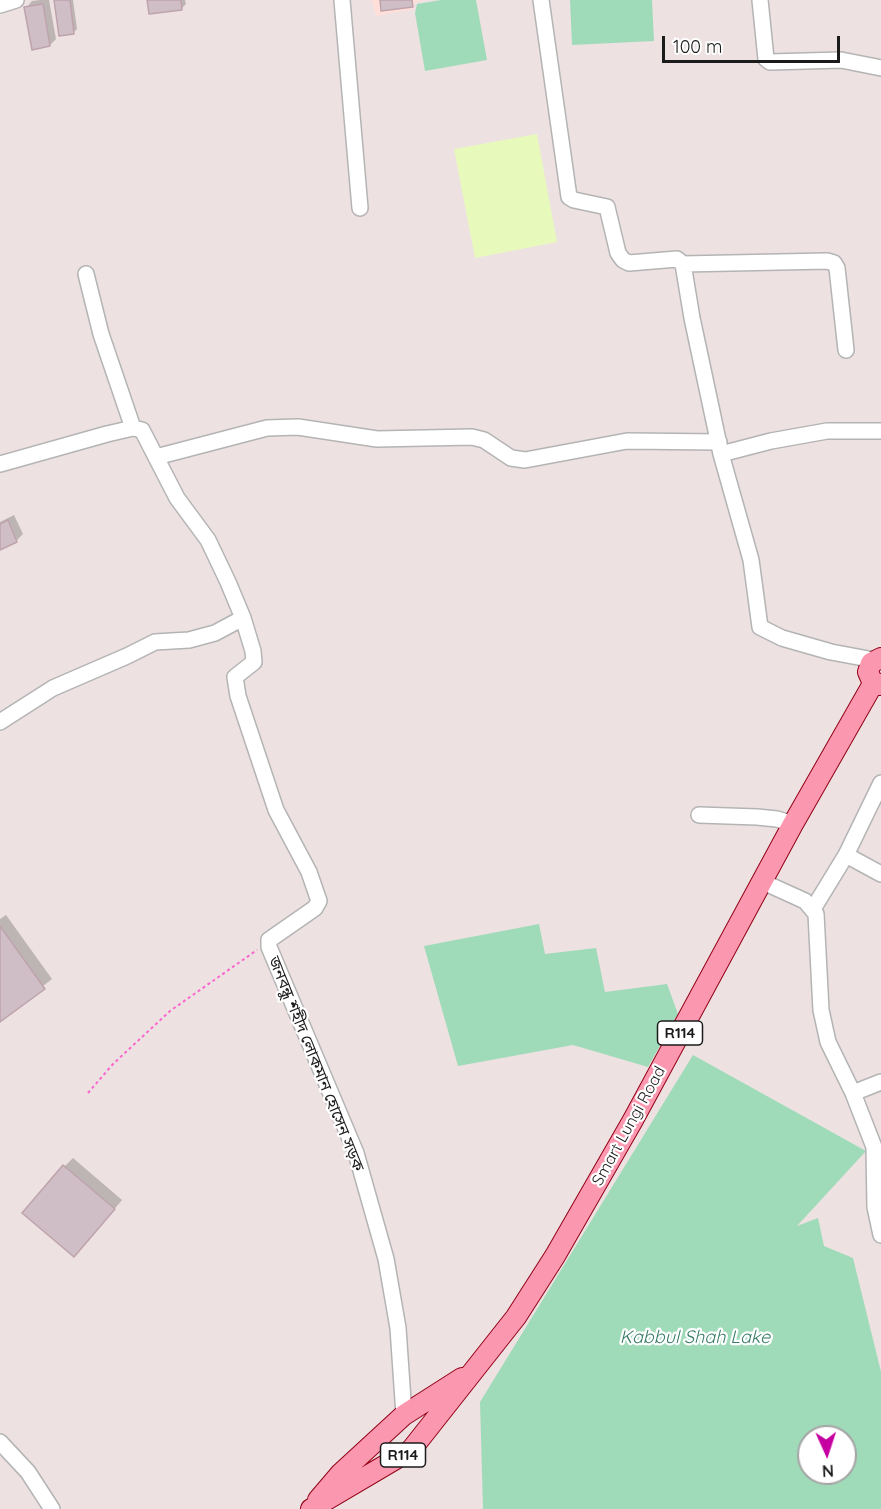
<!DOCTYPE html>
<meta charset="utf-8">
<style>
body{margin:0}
#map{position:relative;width:881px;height:1509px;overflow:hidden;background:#ede1e2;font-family:Quicksand,sans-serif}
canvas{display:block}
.north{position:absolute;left:797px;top:1425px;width:60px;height:60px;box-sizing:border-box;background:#fff;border:2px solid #a4a4a4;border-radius:50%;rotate:177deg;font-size:16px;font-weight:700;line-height:24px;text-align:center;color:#1b1b1b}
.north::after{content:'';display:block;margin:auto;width:21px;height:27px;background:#c600a0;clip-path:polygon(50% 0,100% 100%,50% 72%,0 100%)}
.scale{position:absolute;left:662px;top:36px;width:178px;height:27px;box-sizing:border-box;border:3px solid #1b1b1b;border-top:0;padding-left:8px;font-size:18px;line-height:21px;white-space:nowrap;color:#1b1b1b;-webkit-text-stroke:4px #fff;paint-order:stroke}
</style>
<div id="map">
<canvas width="881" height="1509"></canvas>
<div class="north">N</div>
<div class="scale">100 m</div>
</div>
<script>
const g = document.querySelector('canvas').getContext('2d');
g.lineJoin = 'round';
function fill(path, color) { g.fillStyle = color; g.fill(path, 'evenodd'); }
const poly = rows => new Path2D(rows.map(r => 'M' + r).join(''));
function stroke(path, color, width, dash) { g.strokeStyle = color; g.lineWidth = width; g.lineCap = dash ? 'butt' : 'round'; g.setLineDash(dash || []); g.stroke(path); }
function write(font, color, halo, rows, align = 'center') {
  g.font = font + ' Quicksand,"Noto Sans Bengali",sans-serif'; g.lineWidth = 4.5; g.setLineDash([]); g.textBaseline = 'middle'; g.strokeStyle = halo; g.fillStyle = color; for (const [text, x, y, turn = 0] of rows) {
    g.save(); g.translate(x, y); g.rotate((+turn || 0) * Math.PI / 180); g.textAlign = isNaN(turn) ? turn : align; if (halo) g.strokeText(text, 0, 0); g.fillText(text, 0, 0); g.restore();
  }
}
fill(poly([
 [372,0,425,0,415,2,413,9,376,16]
]), '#ffdfd8');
fill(poly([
 [537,134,557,242,475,258,454,149]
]), '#e8f9bc');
fill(poly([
 [441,0,476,0,487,60,425,71,415,13,417,4],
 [570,0,652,0,654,41,572,45],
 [539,924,545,954,596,948,605,992,667,984,678,1014,648,1067,573,1045,458,1066,424,946],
 [693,1055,866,1151,797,1226,818,1218,824,1246,853,1258,881,1372,881,1509,483,1509,480,1402],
 [809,1437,845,1437,845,1473,809,1473]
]), '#a0dbb9');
fill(poly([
 [40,0,49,0,56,39,50,45,26,8,32,1],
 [56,0,73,0,77,29,73,33],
 [149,0,185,0,186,4,182,8],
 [14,515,23,534,17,540,0,548,0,522],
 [6,915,52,979,0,1020,0,919],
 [73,1158,122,1200,82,1247,65,1166]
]), '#0003');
const building = poly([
 [54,0,70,0,74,34,59,36,54,0],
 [147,0,181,0,182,10,149,14,147,0],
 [380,0,412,0,413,7,381,11,380,0],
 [43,4,50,46,32,50,24,7,43,4],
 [8,520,17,542,0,550,0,524,8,520],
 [0,926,45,989,0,1022,0,926],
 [63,1165,115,1209,74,1257,22,1213,63,1165]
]);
fill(building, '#cfbec5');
stroke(building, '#bea3ad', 1.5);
const minor = poly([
 [342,0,360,208],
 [541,0,569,197,574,200,607,207,618,253,623,260,629,263,677,259,683,264,692,318,721,454,751,560,760,627,782,638,831,652,874,660],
 [760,0,766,59,770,62,841,60,881,68],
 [0,5,16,0],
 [683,264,827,261,834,263,837,268,846,350],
 [86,274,101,334,133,428],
 [721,454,771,441,827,431,881,431],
 [156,457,267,428,298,427,377,439,472,437,484,440,511,458,525,460,627,441,719,442],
 [0,464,107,434,133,428,142,430,177,498,208,540,228,582,243,618,253,651,254,662,235,677,238,696,276,810,309,872,319,901,315,908,269,940,269,947,356,1153,386,1259,398,1328,404,1415],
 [0,722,53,688,127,656,155,642,189,640,215,633,243,618],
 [699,815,757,817,777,819,793,824],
 [846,855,881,874],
 [763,882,805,901,816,914,821,1010,828,1042,853,1093,874,1147,875,1207,881,1235],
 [813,909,846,855,881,783],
 [853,1093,881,1082],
 [0,1442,28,1472,52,1509]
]);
const major = poly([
 [881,658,871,663,868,672,872,681,881,685],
 [318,1500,341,1473,404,1415,462,1378],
 [311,1509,411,1450,516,1317,555,1256,633,1120,793,824,874,682]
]);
stroke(minor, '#b4b4b4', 18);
stroke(major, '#920015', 22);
stroke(poly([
 [88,1093,113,1064,170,1011,257,950]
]), '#f966ce', 2, [3, 3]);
stroke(minor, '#fff', 15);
stroke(major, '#fb97af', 20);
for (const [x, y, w] of [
 [680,1033,45],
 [403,1455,45]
]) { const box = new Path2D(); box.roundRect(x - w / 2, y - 12, w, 24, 4.5); g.fillStyle = '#fff'; g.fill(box); stroke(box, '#1b1b1b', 1.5); }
write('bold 15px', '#1b1b1b', null, [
 ["R114",680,1033],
 ["R114",403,1455]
]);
write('16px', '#1b1b1b', '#fff', [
 ["জনবন্ধু শহীদ লোকমান হোসেন সড়ক",316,1064,68],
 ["Smart Lungi Road",629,1126,-61]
]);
write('italic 18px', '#387c67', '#fff', [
 ["Kabbul Shah Lake",695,1338]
]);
</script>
